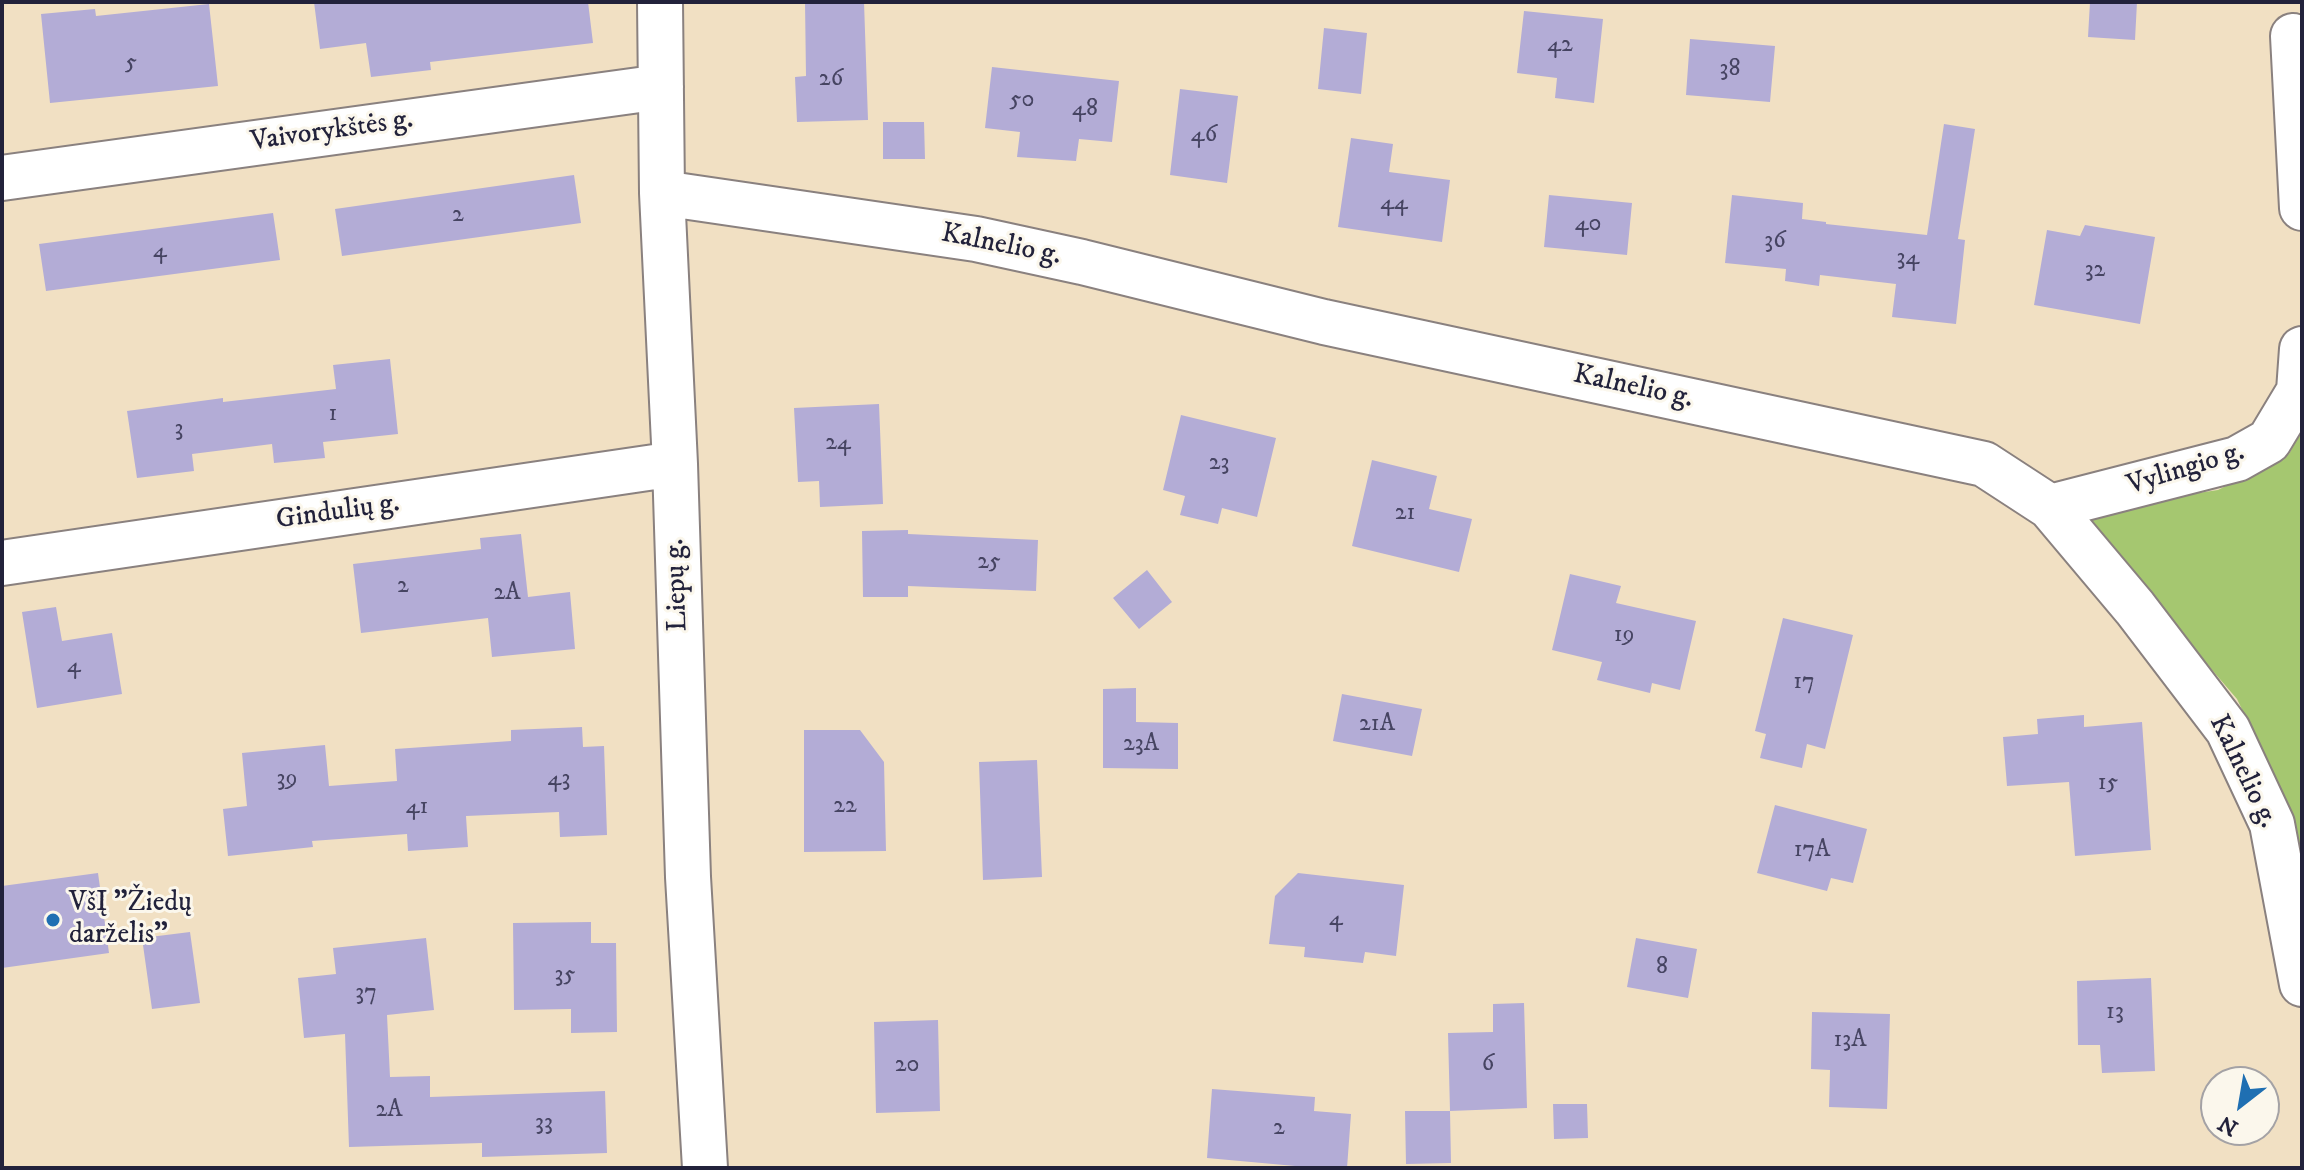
<!DOCTYPE html>
<meta charset="utf-8">
<style>
body{margin:0}
#map{position:relative;width:2304px;height:1170px;overflow:hidden;background:#f1e0c3;font-family:"IM FELL DW Pica",serif}
canvas{display:block}
.frame{position:absolute;inset:0;border:4px solid #22223b;pointer-events:none}
.north{position:absolute;left:2200px;top:1066px;width:80px;height:80px;box-sizing:border-box;background:#fbf7ec;border:2px solid #a4a2a5;border-radius:50%;rotate:211deg;font-size:22px;font-weight:700;line-height:32px;text-align:center;color:#22223b}
.north::after{content:'';display:block;margin:auto;width:28px;height:36px;background:#1f6fb2;clip-path:polygon(50% 0,100% 100%,50% 72%,0 100%)}
</style>
<div id="map">
<canvas width="2304" height="1170"></canvas>
<div class="frame"></div>
<div class="north">N</div>
</div>
<script>
const g = document.querySelector('canvas').getContext('2d');
g.lineJoin = 'round';
function fill(path, color) { g.fillStyle = color; g.fill(path, 'evenodd'); }
const poly = rows => new Path2D(rows.map(r => 'M' + r).join(''));
function stroke(path, color, width, dash) { g.strokeStyle = color; g.lineWidth = width; g.lineCap = dash ? 'butt' : 'round'; g.setLineDash(dash || []); g.stroke(path); }
function write(font, color, halo, rows, align = 'center') {
  g.font = font + ' "IM FELL DW Pica",serif'; g.lineWidth = 6; g.setLineDash([]); g.textBaseline = 'middle'; g.strokeStyle = halo; g.fillStyle = color; for (const [text, x, y, turn = 0] of rows) {
    g.save(); g.translate(x, y); g.rotate((+turn || 0) * Math.PI / 180); g.textAlign = isNaN(turn) ? turn : align; if (halo) g.strokeText(text, 0, 0); g.fillText(text, 0, 0); g.restore();
  }
}
fill(poly([
 [2302,431,2302,859,2292,813,2237,699,2090,528,2086,510,2218,490,2289,454]
]), '#a5c770');
fill(poly([
 [314,2,588,2,593,43,430,62,431,70,371,77,366,43,320,49],
 [805,2,864,2,868,120,797,122,795,77,806,76],
 [2090,2,2137,2,2135,40,2088,37],
 [209,4,218,86,50,103,41,14,95,9,96,16],
 [1524,11,1603,19,1594,103,1555,98,1557,78,1517,73],
 [1324,28,1367,33,1361,94,1318,89],
 [1690,39,1775,46,1770,102,1686,95],
 [992,67,1119,81,1112,142,1079,139,1076,161,1017,157,1020,132,985,128],
 [1180,89,1238,96,1227,183,1170,175],
 [883,122,924,122,925,159,883,159],
 [1944,124,1975,129,1958,239,1965,240,1956,324,1892,317,1896,284,1820,275,1819,286,1785,281,1786,269,1725,263,1732,195,1803,203,1802,219,1826,222,1826,224,1927,235],
 [1351,138,1393,144,1389,172,1450,180,1442,242,1338,227],
 [574,175,581,223,342,256,335,209],
 [1549,195,1632,203,1627,255,1544,247],
 [273,213,280,260,46,291,39,244],
 [2085,225,2155,237,2140,324,2034,305,2047,230,2080,236],
 [390,359,398,434,323,442,325,458,274,463,272,444,192,454,194,471,137,478,127,411,223,398,223,402,336,389,333,365],
 [879,404,883,504,820,507,819,481,798,482,794,408],
 [1181,415,1276,438,1257,517,1222,508,1218,524,1180,515,1185,496,1163,490],
 [1372,460,1437,476,1429,509,1472,519,1459,572,1352,546],
 [908,530,908,534,1038,540,1036,591,908,586,908,597,863,597,862,531],
 [521,534,528,597,570,592,575,649,492,657,488,618,361,633,353,564,481,549,480,538],
 [1147,570,1172,602,1139,629,1113,598],
 [1570,574,1621,586,1616,603,1696,621,1680,690,1652,683,1650,693,1597,680,1602,662,1552,650],
 [56,607,62,641,112,633,122,694,37,708,22,612],
 [1783,618,1853,635,1825,749,1807,744,1802,768,1760,758,1766,734,1755,731],
 [1136,688,1136,722,1178,723,1178,769,1103,768,1103,689],
 [1342,694,1422,709,1412,756,1333,741],
 [2084,715,2084,727,2142,722,2151,850,2075,856,2069,782,2007,786,2003,737,2038,734,2037,719],
 [582,727,583,747,604,746,607,835,560,837,559,812,466,816,468,847,408,851,407,834,312,841,313,847,228,856,223,809,247,806,242,753,325,745,329,786,397,781,395,749,511,741,511,730],
 [804,730,860,730,884,762,886,851,804,852],
 [1037,760,1042,877,983,880,979,762],
 [1775,805,1867,829,1853,883,1831,878,1827,891,1757,873],
 [98,873,109,953,2,968,2,886],
 [1298,873,1404,885,1396,956,1365,952,1363,963,1304,957,1305,947,1269,944,1275,896],
 [591,922,591,943,616,943,617,1032,571,1033,571,1009,514,1010,513,923],
 [190,932,200,1003,152,1009,142,938],
 [426,938,434,1010,387,1015,390,1077,430,1076,430,1097,605,1091,607,1153,482,1157,482,1143,349,1147,345,1034,304,1038,298,978,336,974,333,948],
 [1636,938,1697,949,1688,998,1627,987],
 [2151,978,2155,1071,2102,1073,2100,1045,2078,1045,2077,981],
 [1524,1003,1527,1108,1450,1111,1451,1163,1406,1164,1405,1111,1450,1111,1448,1033,1493,1032,1493,1004],
 [1812,1012,1890,1014,1887,1109,1829,1107,1830,1070,1811,1069],
 [938,1020,940,1111,876,1113,874,1022],
 [1212,1089,1315,1097,1314,1111,1351,1114,1347,1168,1317,1168,1207,1158],
 [1553,1104,1587,1104,1588,1138,1554,1139]
]), '#b3acd6');
const minor = poly([
 [660,2,662,193,675,464,688,877,705,1168],
 [2293,36,2302,208],
 [2,178,661,87],
 [662,193,976,239,1082,262,1324,322,1984,464,2050,507,2135,608,2228,730,2272,824,2302,984],
 [2050,507,2237,459,2269,441,2299,391,2302,349],
 [2,563,675,464]
]);
stroke(minor, '#8a817f', 48);
stroke(minor, '#fff', 44);
for (const [x, y, r, color] of [
 [53,920,8,"#1f6fb2"]
]) { const dot = new Path2D(); dot.arc(x, y, r, 0, 2 * Math.PI); g.fillStyle = color; g.fill(dot); stroke(dot, '#fbf7ec', 3); }
write('24px', '#464462', null, [
 ["42",1560,46],
 ["5",131,64],
 ["38",1730,70],
 ["26",831,80],
 ["50",1022,101],
 ["48",1085,110],
 ["46",1204,136],
 ["44",1394,204],
 ["2",458,216],
 ["40",1588,225],
 ["36",1775,242],
 ["4",160,252],
 ["34",1908,259],
 ["32",2095,271],
 ["1",333,415],
 ["3",179,430],
 ["24",838,444],
 ["23",1219,464],
 ["21",1405,514],
 ["25",989,563],
 ["2",403,587],
 ["2A",507,594],
 ["19",1624,636],
 ["4",74,667],
 ["17",1804,683],
 ["21A",1377,725],
 ["23A",1141,745],
 ["39",287,780],
 ["43",559,780],
 ["15",2108,784],
 ["22",845,807],
 ["41",417,808],
 ["17A",1812,851],
 ["4",1336,920],
 ["8",1662,968],
 ["35",565,976],
 ["37",366,994],
 ["13",2115,1013],
 ["13A",1850,1041],
 ["6",1488,1065],
 ["20",907,1066],
 ["2A",389,1111],
 ["33",544,1124],
 ["2",1279,1129]
]);
write('28px', '#22223b', '#fbf7ec', [
 ["Vaivorykštės g.",332,132,-8],
 ["Kalnelio g.",1001,246,11],
 ["Kalnelio g.",1633,388,12],
 ["Vylingio g.",2186,470,-17],
 ["Gindulių g.",338,513,-8],
 ["Liepų g.",678,585,-92],
 ["Kalnelio g.",2242,772,64]
]);
write('28px', '#22223b', '#fbf7ec', [
 ["VšĮ \"Žiedų",69,904],
 ["darželis\"",69,936]
], 'left');
</script>
